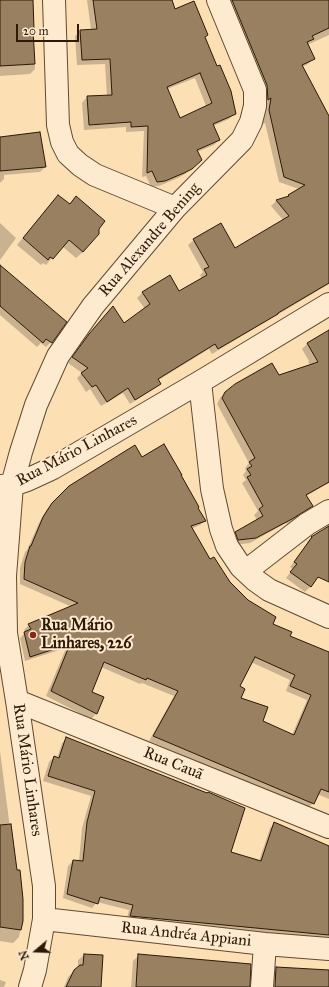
<!DOCTYPE html>
<meta charset="utf-8">
<style>
body{margin:0}
#map{position:relative;width:329px;height:987px;overflow:hidden;background:#fddfb4;font-family:"IM FELL Great Primer",serif}
canvas{display:block}
.north{position:absolute;left:16px;top:931px;width:40px;height:40px;-webkit-text-stroke:3px #feeace;paint-order:stroke;rotate:251deg;font-size:11px;font-weight:700;line-height:16px;text-align:center;color:#2c1908}
.north::after{content:'';display:block;margin:auto;width:14px;height:18px;background:#2c1908;clip-path:polygon(50% 0,100% 100%,50% 72%,0 100%)}
.scale{position:absolute;left:16px;top:24px;width:63px;height:18px;box-sizing:border-box;border:2px solid #2c1908;border-top:0;padding-left:5px;font-size:12px;line-height:14px;white-space:nowrap;color:#2c1908;-webkit-text-stroke:3px #feeace;paint-order:stroke}
</style>
<div id="map">
<canvas width="329" height="987"></canvas>
<div class="north">N</div>
<div class="scale">20 m</div>
</div>
<script>
const g = document.querySelector('canvas').getContext('2d');
g.lineJoin = 'round';
function fill(path, color) { g.fillStyle = color; g.fill(path, 'evenodd'); }
const poly = rows => new Path2D(rows.map(r => 'M' + r).join(''));
function stroke(path, color, width, dash) { g.strokeStyle = color; g.lineWidth = width; g.lineCap = dash ? 'butt' : 'round'; g.setLineDash(dash || []); g.stroke(path); }
function write(font, color, halo, rows, align = 'center') {
  g.font = font + ' "IM FELL Great Primer",serif'; g.lineWidth = 4; g.setLineDash([]); g.textBaseline = 'middle'; g.strokeStyle = halo; g.fillStyle = color; for (const [text, x, y, turn = 0] of rows) {
    g.save(); g.translate(x, y); g.rotate((+turn || 0) * Math.PI / 180); g.textAlign = isNaN(turn) ? turn : align; if (halo) g.strokeText(text, 0, 0); g.fillText(text, 0, 0); g.restore();
  }
}
fill(poly([
 [0,0,32,0,32,30,35,69,30,74,0,76],
 [87,0,170,0,175,10,204,38,235,113,229,119,213,126,219,139,214,145,197,152,195,165,185,174,178,178,159,186,151,187,146,176,142,177,144,131,126,132,126,127,84,130,82,103,87,97,107,96,105,64,77,65,75,36,80,31,91,30],
 [195,78,206,106,179,119,167,89],
 [225,0,329,0,329,35,307,45,313,59,308,64,302,67,329,154,329,284,212,354,209,349,157,381,159,384,154,389,130,404,123,393,101,406,90,389,86,392,77,378,82,373,68,363,84,341,108,312,124,324,145,309,137,298,143,292,179,293,202,279,200,275,203,272,188,245,194,240,235,250,284,221,271,206,276,201,286,198,299,189,279,182,265,123,262,124,267,102,263,104],
 [0,135,0,138,45,167,40,172,4,175,4,179,0,183],
 [76,197,83,252,76,258,62,246,46,265,43,263,41,265,17,245,52,202,69,204],
 [0,223,16,238,0,260],
 [0,267,66,322,51,342,46,347,41,343,37,347,0,315],
 [329,331,329,483,306,496,311,506,306,511,287,524,286,523,250,543,233,545,230,538,236,532,257,520,254,515,258,511,242,483,246,480,243,475,246,471,245,468,249,463,217,404,220,398,226,393,279,377,311,366,308,362,309,361,302,349,308,343],
 [142,458,180,476,205,521,200,525,191,529,210,561,229,583,271,625,289,636,329,653,329,799,317,794,313,803,308,808,149,741,174,696,142,683,140,684,101,667,90,692,102,698,96,714,91,719,46,696,66,648,25,661,20,638,26,632,24,630,29,625,72,607,20,584,20,568,25,552,27,550,39,523,47,509,70,486],
 [251,662,290,680,286,691,307,700,292,735,262,722,240,699,238,687],
 [329,530,329,562,328,561,310,587,305,592,286,578,293,569,290,567,308,543,307,542,312,537],
 [67,738,230,852,259,861,270,828,275,823,329,847,329,940,126,921,129,910,97,902,92,908,63,898,68,866,73,861,79,861,82,828,91,796,43,781,49,762,54,757,57,758,62,743],
 [0,751,22,921,19,937,13,943,0,941],
 [84,955,102,956,100,987,64,987,68,977,78,967,78,960],
 [139,955,249,987,131,987,133,961],
 [276,968,329,972,329,987,270,987,271,973],
 [0,980,6,982,4,987,0,987]
]), '#0003');
const building = poly([
 [0,0,33,0,34,29,33,30,35,64,0,66,0,0],
 [93,0,172,0,175,9,194,1,208,35,205,37,217,66,220,65,231,91,236,114,213,124,220,140,197,150,202,160,192,169,184,173,165,181,157,182,152,171,147,173,148,126,131,127,131,122,89,125,87,96,112,95,110,59,82,60,80,30,97,29,93,0],
 [200,73,212,103,180,118,167,87,200,73],
 [232,0,329,0,329,28,312,36,314,39,307,42,315,59,302,65,329,116,329,283,278,313,278,314,218,349,215,344,158,379,161,384,135,400,128,388,107,402,96,385,92,387,81,373,88,368,72,357,89,334,113,306,124,323,150,304,142,292,170,275,179,291,207,275,204,269,209,267,193,239,221,223,235,248,289,216,276,200,289,196,288,195,305,185,284,177,269,110,271,98,268,100,267,85,232,0],
 [40,132,46,167,0,171,0,137,40,132],
 [58,195,70,204,76,196,105,221,99,229,99,234,83,252,69,240,53,259,50,257,48,260,23,238,58,195],
 [0,265,67,322,52,343,46,339,43,343,0,306,0,265],
 [329,330,329,482,306,495,313,506,292,519,256,538,238,540,235,532,263,516,259,509,263,506,247,477,251,475,247,469,252,466,249,462,255,458,222,398,225,392,235,384,272,363,279,375,318,362,307,343,329,330],
 [164,444,182,475,181,475,199,507,198,508,206,521,191,526,210,559,214,557,230,582,248,600,276,617,273,624,292,632,290,636,329,652,329,792,321,789,314,804,153,736,178,691,147,678,146,680,104,662,92,692,104,697,97,714,51,691,70,644,30,657,24,632,31,629,28,624,78,603,24,579,25,562,30,546,31,546,43,517,52,503,69,486,135,445,142,457,164,444],
 [255,657,295,675,290,686,311,695,294,735,263,721,268,707,241,698,245,689,240,686,255,657],
 [329,526,329,582,318,577,311,587,290,572,297,564,294,562,312,537,311,537,329,526],
 [66,737,207,793,208,792,231,802,245,808,231,852,261,861,274,822,329,846,329,935,130,916,133,905,100,897,98,904,67,894,73,860,83,861,87,822,95,791,48,776,54,756,59,758,66,737],
 [11,824,17,870,20,870,23,899,23,921,21,930,0,927,0,825,11,824],
 [84,954,103,955,101,987,66,987,74,970,80,965,83,965,84,954],
 [138,954,251,964,250,987,136,987,138,954],
 [276,967,329,970,329,987,275,987,276,967]
]);
fill(building, '#998061');
stroke(building, '#2c1908', 1);
const minor = poly([
 [54,0,58,125,62,142,68,154,80,165,95,175,175,208],
 [200,382,212,489,221,529,227,546,241,567,255,580,269,590,329,617],
 [1,486,12,485,27,480,53,468,200,382,329,304],
 [246,571,307,524,329,511],
 [17,701,329,827],
 [44,919,265,944,329,949],
 [30,987,35,970,44,919,44,886,17,701,6,633,5,576,12,485,21,452,36,405,58,356,93,306,175,208,242,140,251,122,255,106,255,90,218,0],
 [262,987,265,944]
]);
stroke(minor, '#604a33', 24);
stroke(minor, '#feeace', 22);
for (const [x, y, r, color] of [
 [33,635,4,"#8f2418"]
]) { const dot = new Path2D(); dot.arc(x, y, r, 0, 2 * Math.PI); g.fillStyle = color; g.fill(dot); stroke(dot, '#feeace', 1.5); }
write('16px', '#2c1908', '#feeace', [
 ["Rua Alexandre Bening",150,240,-49],
 ["Rua Mário Linhares",77,451,-28],
 ["Rua Cauã",173,764,22],
 ["Rua Mário Linhares",27,770,82],
 ["Rua Andréa Appiani",186,935,6]
]);
write('bold 16px', '#2c1908', '#feeace', [
 ["Rua Mário",41,626],
 ["Linhares, 226",41,644]
], 'left');
</script>
